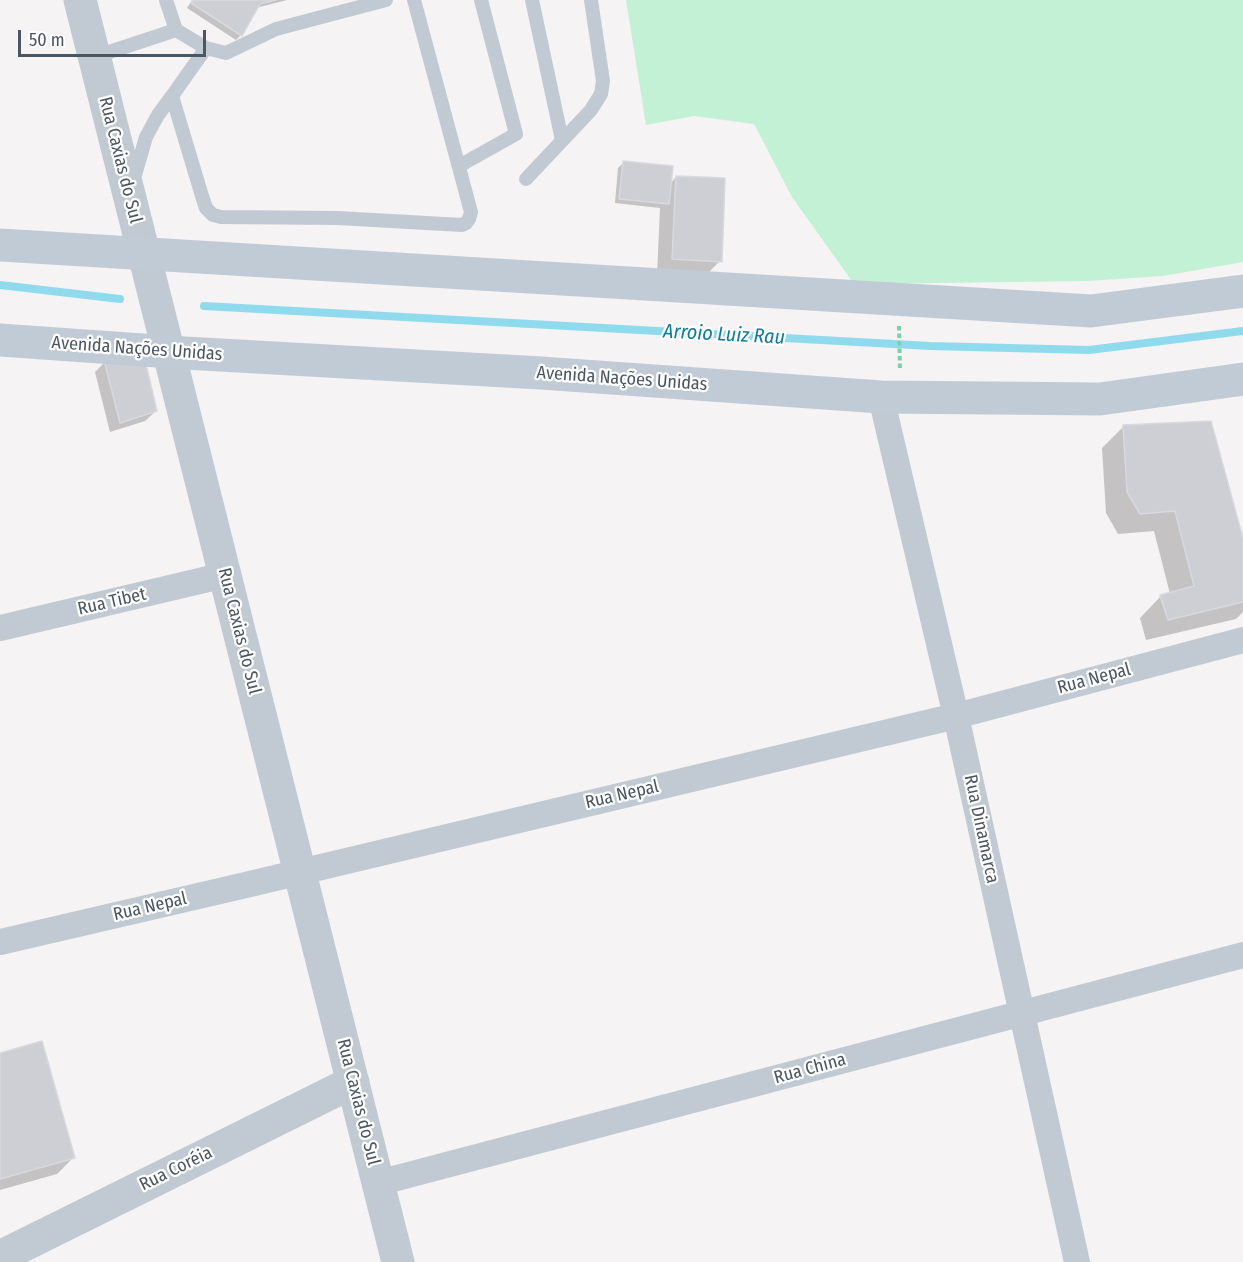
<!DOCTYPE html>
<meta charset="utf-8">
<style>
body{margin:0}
#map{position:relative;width:1243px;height:1262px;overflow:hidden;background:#f5f3f3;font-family:"Fira Sans Condensed",sans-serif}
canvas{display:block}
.scale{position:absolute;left:18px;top:30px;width:188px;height:27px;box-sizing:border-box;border:3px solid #4a5661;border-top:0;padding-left:8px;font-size:18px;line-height:21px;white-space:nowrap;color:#4a5661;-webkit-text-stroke:4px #fff;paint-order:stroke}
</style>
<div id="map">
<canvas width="1243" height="1262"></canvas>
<div class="scale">50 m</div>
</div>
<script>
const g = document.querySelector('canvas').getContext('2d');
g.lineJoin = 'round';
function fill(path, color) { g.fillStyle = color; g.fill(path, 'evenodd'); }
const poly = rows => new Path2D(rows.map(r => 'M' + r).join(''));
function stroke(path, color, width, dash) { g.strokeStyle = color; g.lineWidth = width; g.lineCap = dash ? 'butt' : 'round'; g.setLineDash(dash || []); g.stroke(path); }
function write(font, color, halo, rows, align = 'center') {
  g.font = font + ' "Fira Sans Condensed",sans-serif'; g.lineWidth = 4.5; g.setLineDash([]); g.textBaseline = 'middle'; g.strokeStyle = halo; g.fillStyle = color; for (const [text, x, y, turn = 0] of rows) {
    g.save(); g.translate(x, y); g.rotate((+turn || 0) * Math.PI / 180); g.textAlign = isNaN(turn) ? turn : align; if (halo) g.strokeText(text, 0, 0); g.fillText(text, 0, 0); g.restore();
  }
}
fill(poly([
 [626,0,1243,0,1243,262,1163,276,1088,281,854,284,792,197,754,124,694,116,646,125]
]), '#c3f1d5');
fill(poly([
 [192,0,287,0,256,8,241,35,236,40,187,8],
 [623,163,670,184,676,177,720,261,704,277,657,275,660,208,615,203,618,168],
 [105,362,156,411,145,421,110,432,95,372],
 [1123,427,1243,544,1243,612,1236,619,1146,640,1140,618,1161,596,1170,594,1154,531,1118,534,1106,513,1102,448],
 [0,1055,73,1158,57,1174,0,1190]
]), '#0003');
stroke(poly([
 [0,285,120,299],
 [204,306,930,346,1089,350,1243,331]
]), '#90daee', 8);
const building = poly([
 [193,0,276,0,260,4,242,36,191,3,193,0],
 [623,161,673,166,669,204,619,199,623,161],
 [676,176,725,178,722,262,672,259,676,176],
 [104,360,145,360,157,411,120,423,104,360],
 [1211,421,1243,538,1243,602,1168,620,1160,595,1194,586,1175,511,1140,514,1127,492,1123,425,1211,421],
 [42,1041,75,1158,0,1179,0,1053,42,1041]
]);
fill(building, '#cdcfd5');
stroke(building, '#d7d9de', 1.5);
stroke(poly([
 [899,326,900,370]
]), '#7ad0a6', 4, [4.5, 3]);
stroke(poly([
 [166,0,176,30,206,48,226,53,276,29,386,0],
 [532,0,562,140],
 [206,48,172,96,202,196,206,208,213,215,221,217,338,218,462,225,466,223,469,219,471,212,414,0],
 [94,57,176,30],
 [459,166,516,134,481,0],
 [134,179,135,175,146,137,158,115,172,96],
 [526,179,591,110,601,94,603,81,591,0]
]), '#c1cad2', 14);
stroke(poly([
 [881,397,956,716,1077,1262],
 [0,628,225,575],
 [0,942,250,884,956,716,1243,640],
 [378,1183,1243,955]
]), '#c1cad2', 26);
stroke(poly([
 [80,0,398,1262],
 [0,1257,353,1082]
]), '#c1cad2', 33);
stroke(poly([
 [0,245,1091,311,1243,291],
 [0,340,185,353,541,373,881,397,1100,399,1243,379]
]), '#c1cbd6', 33);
write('18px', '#4a5661', '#fff', [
 ["Rua Caxias do Sul",120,160,76],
 ["Avenida Nações Unidas",137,349,4],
 ["Avenida Nações Unidas",622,379,4],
 ["Rua Tibet",112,602,-13],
 ["Rua Caxias do Sul",239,631,76],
 ["Rua Nepal",1094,679,-15],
 ["Rua Nepal",622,795,-13],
 ["Rua Dinamarca",981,829,78],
 ["Rua Nepal",150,907,-13],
 ["Rua China",810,1069,-15],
 ["Rua Caxias do Sul",358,1102,76],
 ["Rua Coréia",176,1169,-26]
]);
write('italic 20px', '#0c7c9b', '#fff', [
 ["Arroio Luiz Rau",724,335,3]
]);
</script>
